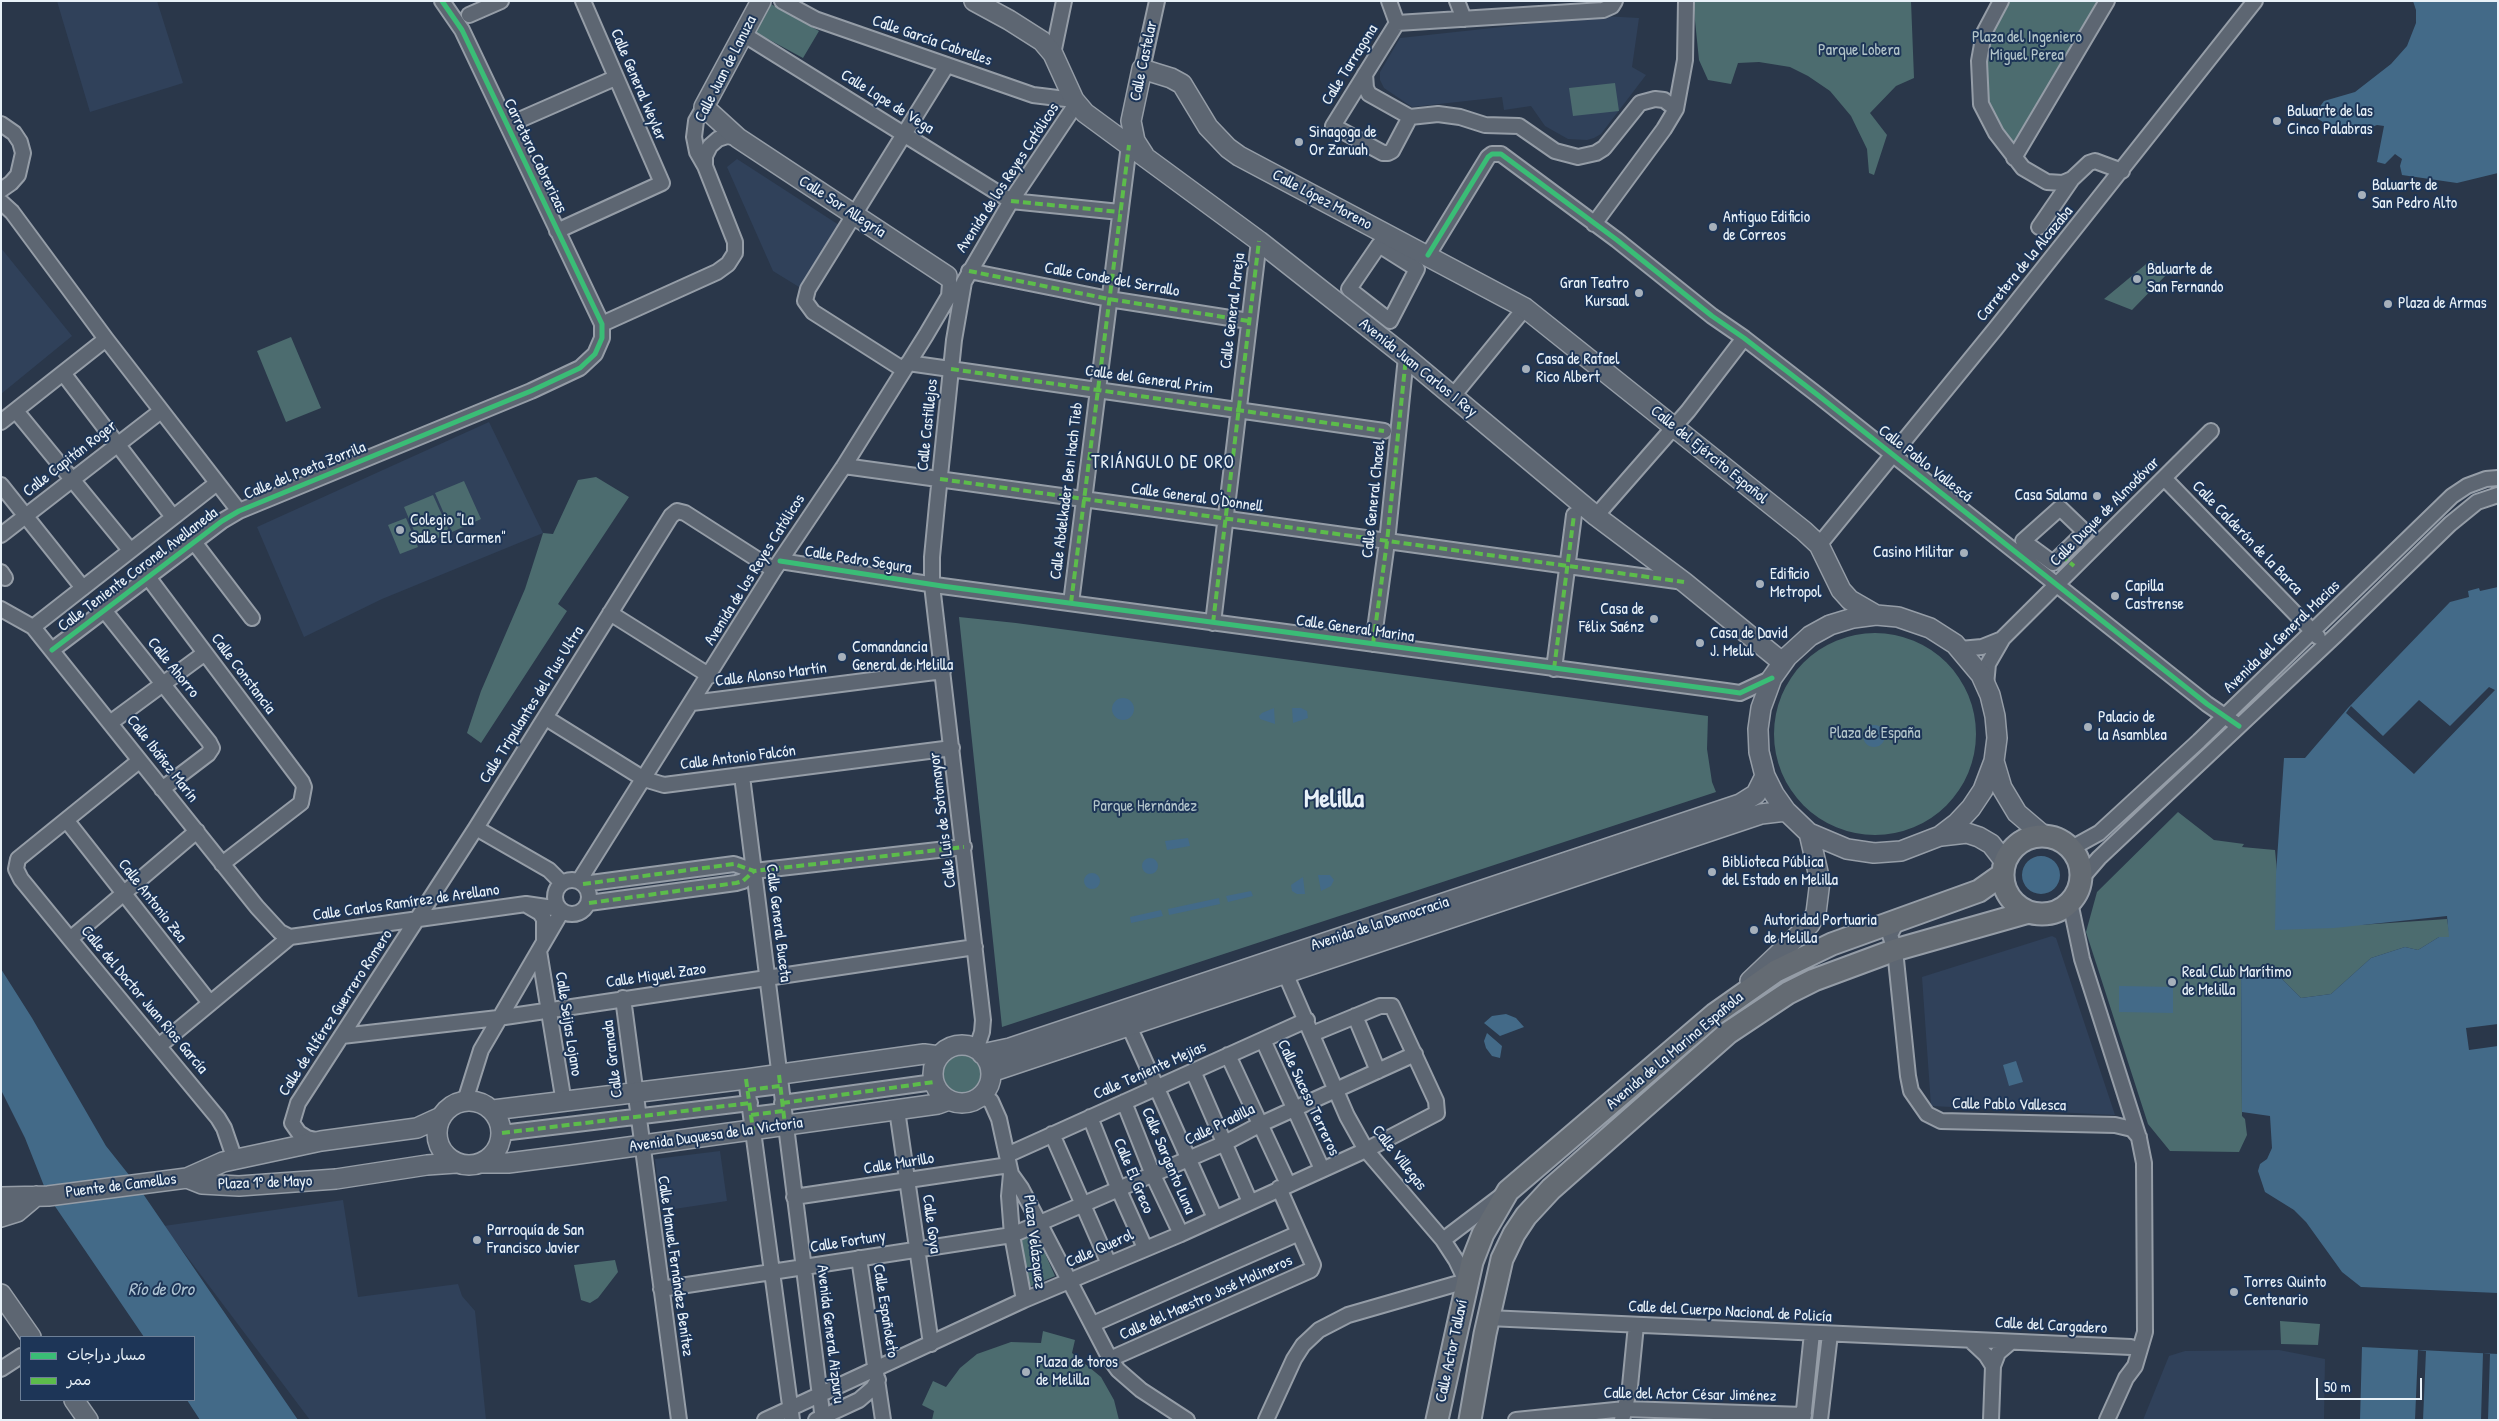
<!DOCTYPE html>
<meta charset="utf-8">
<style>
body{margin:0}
#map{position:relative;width:2499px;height:1421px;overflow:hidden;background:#2a374a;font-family:"Patrick Hand","Playpen Sans Arabic",sans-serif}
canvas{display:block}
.frame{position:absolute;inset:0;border:2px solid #e8f1f8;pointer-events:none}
.legend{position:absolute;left:20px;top:1336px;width:175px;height:65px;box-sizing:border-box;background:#1d3557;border:1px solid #6e8097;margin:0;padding:6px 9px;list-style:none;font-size:15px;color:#e8f1f8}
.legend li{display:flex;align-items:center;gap:10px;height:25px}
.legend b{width:25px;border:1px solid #6e8097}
.scale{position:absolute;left:2316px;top:1378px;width:106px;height:22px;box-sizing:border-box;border:2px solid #e8f1f8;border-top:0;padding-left:6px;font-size:15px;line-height:18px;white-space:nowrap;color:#e8f1f8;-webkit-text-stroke:4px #1d3557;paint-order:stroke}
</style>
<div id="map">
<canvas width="2499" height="1421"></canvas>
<div class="frame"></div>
<ul class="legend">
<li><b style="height:6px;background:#3abd76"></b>مسار دراجات</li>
<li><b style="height:6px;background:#5cbc4b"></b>ممر</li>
</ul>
<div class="scale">50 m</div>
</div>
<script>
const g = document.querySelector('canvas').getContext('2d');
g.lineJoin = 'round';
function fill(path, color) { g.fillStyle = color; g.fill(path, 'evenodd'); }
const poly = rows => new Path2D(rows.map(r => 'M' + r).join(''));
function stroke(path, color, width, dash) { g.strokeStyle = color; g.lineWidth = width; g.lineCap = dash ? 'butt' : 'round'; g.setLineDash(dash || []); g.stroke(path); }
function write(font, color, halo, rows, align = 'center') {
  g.font = font + ' "Patrick Hand",sans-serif'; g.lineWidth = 4; g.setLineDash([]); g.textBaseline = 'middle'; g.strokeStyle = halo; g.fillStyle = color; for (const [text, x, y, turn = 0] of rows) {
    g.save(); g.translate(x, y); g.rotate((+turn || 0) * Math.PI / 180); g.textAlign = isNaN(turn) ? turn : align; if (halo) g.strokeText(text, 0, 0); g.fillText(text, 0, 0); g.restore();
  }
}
fill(poly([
 [57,1,157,1,183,83,90,112],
 [1603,16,1639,18,1632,67,1646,75,1601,134,1594,138,1587,140,1568,139,1545,126,1531,106,1504,110,1502,97,1412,107,1384,88,1380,80,1380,72,1400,38],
 [737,159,839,225,799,287,773,271,727,167],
 [1,248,72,336,1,394],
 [489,422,543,533,382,599,304,637,257,527],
 [2052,936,2056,938,2115,1115,1931,1106,1922,977],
 [720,1151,727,1201,661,1211,655,1159],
 [343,1200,358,1297,458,1284,462,1296,475,1311,486,1420,310,1420,164,1226],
 [2279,1350,2325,1359,2324,1420,2143,1420,2169,1356,2185,1351]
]), '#30415a');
fill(poly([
 [1693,1,1911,1,1914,78,1896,86,1870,113,1887,135,1874,175,1869,173,1867,149,1851,116,1830,91,1808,76,1790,67,1759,62,1738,63,1731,84,1708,80,1699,60],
 [2001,1,2107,1,2014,158,1981,104,1989,21],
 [771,4,819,31,803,58,755,32],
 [1615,83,1619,111,1573,116,1569,88],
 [2151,260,2169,272,2132,310,2104,299],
 [291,337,321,408,286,422,257,351],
 [596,477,629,497,558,604,567,611,481,743,467,733,481,691,525,589,543,533,553,534,578,480],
 [464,481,481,519,452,532,435,493],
 [433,495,450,533,420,545,404,507],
 [406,518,418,547,400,554,388,525],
 [959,617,1016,623,1708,716,1707,749,1712,782,1716,792,1002,1027],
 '1774 734a101 101 0 1 1 202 0a101 101 0 1 1-202 0Z',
 [2178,812,2214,840,2244,844,2242,847,2275,850,2277,871,2360,925,2447,919,2450,937,2439,937,2418,950,2405,947,2371,958,2331,994,2301,998,2270,967,2241,971,2242,1116,2245,1119,2247,1135,2239,1152,2170,1151,2148,1124,2086,932,2097,892],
 '941 1074a21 21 0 1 1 42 0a21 21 0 1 1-42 0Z',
 [1035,1231,1055,1276,1029,1287,1019,1234],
 [615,1260,618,1272,598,1298,590,1303,581,1300,574,1265],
 [2280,1321,2320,1324,2318,1345,2281,1344],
 [1043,1331,1075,1340,1072,1353,1101,1377,1114,1400,1119,1420,932,1420,934,1411,922,1405,933,1381,946,1387,960,1368,977,1354,1011,1342,1041,1343]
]), '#4c6c6f');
fill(poly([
 [2413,1,2498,1,2498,173,2457,183,2402,175,2400,166,2402,159,2395,154,2385,164,2377,162,2384,126,2377,125,2359,132,2343,134,2318,119,2316,112,2324,101,2355,92,2391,64,2407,46,2416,23,2416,10],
 [2498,587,2498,1293,2361,1287,2342,1272,2306,1222,2294,1210,2265,1192,2258,1171,2260,1164,2267,1159,2272,1148,2270,1116,2242,1112,2241,971,2270,967,2301,998,2331,994,2371,958,2405,947,2418,950,2439,937,2449,937,2447,916,2334,928,2275,930,2276,874,2284,758,2305,758,2348,708,2450,602,2469,597,2468,591,2479,588,2480,591],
 '1112 709a11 11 0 1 1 22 0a11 11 0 1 1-22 0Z',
 [1274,708,1275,724,1260,719,1259,716,1262,713],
 [1292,708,1301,708,1307,711,1308,718,1293,723],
 '1863 736a11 11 0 1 1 22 0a11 11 0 1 1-22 0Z',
 [1188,838,1190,846,1167,850,1165,841],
 '2022 875a19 19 0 1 1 38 0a19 19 0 1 1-38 0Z',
 '1142 866a8 8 0 1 1 16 0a8 8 0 1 1-16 0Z',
 '1084 881a8 8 0 1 1 16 0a8 8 0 1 1-16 0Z',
 [1318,875,1330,875,1334,880,1331,886,1321,891],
 [1303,877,1305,894,1297,894,1292,891,1291,885],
 [1251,891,1253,896,1228,902,1226,896],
 [1219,898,1220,904,1169,915,1168,909],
 [1161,910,1163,916,1131,923,1130,917],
 [1,969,32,1018,106,1146,137,1185,298,1420,200,1420,187,1400,194,1400,194,1337,144,1337,48,1196,25,1138,1,1090],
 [2119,986,2173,987,2173,1013,2119,1012],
 [1506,1014,1516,1018,1524,1027,1500,1036,1484,1023,1492,1016],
 [1487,1033,1502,1046,1500,1058,1492,1056,1486,1048,1484,1041],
 [2016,1061,2023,1082,2009,1086,2003,1065],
 [2362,1347,2498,1354,2498,1420,2360,1420]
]), '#436a88');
fill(poly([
 [2489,687,2495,690,2414,774,2346,713,2351,706,2383,736,2419,700,2450,726],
 [2498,1024,2498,1046,2469,1050,2466,1028],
 [2418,1350,2426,1351,2423,1420,2415,1420],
 [2483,1353,2490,1354,2488,1420,2481,1420]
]), '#2a374a');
const street = poly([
 [782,1,815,19,947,65,1033,95,1074,100],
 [1389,1,1397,23],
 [1457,1,1464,19],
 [2001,1,1984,33,1979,61,1981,104,1996,133,2023,168,2047,182,2063,183,2072,179,2089,163,2095,161,2122,171],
 [469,15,501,1],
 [1397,23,1333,126,1383,153,1388,153,1392,151,1410,117],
 [1397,23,1603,10,1612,6,1615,1],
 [743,34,1011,201,1120,212],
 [1053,54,1064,1],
 [1142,69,1157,1],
 [1365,74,1366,88,1369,94,1410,117,1438,114,1460,117,1485,125,1519,126,1555,151,1578,157,1596,153,1604,148,1640,103,1655,99,1664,100,1676,109],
 [517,121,615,78],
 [1,124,14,133,20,142,23,153,18,175,11,183,1,190],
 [2014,158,2107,1],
 [705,166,705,156,710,146,718,139,727,136,738,138],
 [1,202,12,212,106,339,239,511],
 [1594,224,1664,129,1676,109,1685,60,1686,1],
 [2039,227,2072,179],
 [557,231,662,183,583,1],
 [1379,245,1417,269,1390,321,1349,289,1379,245],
 [1428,255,1488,157,1492,154,1501,154,1617,240,1712,316,1744,338,1819,396,2207,704,2239,726],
 [969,271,1109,299,1249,321],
 [602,324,717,272,728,264,735,253,735,242,705,166,697,152,694,137,696,121,704,107],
 [908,363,1384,431],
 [904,370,813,312,805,301,808,289,947,65],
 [63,373,173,517],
 [1453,396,1525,308],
 [16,411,130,550],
 [1,422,106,339],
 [844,466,1684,582],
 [2164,478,2318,637],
 [1,485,83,588],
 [2060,508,2085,532,2053,563,2023,541,2060,508],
 [1596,516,1688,411,1744,338],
 [1,535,161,411],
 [194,542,252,618],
 [1819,545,1996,328,2255,1],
 [780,561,942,586,1726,691,1740,693,1772,678],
 [1,572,5,578],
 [148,577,302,782,304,787,301,803,222,864],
 [1071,603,1129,145],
 [1,609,33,627,257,907,280,932,290,937],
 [104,610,209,742,212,748,208,754,162,789],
 [610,613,710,676],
 [1213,623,1259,241],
 [33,627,217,483],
 [1373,644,1387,542,1406,357],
 [1960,649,1982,647,2002,639],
 [52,650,222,521,239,511,531,391,580,368,595,354,602,338,602,324,462,30,442,1],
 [1554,669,1574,515],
 [1986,685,1988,664,2003,638,2211,431],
 [692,703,943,671],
 [546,718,644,779,664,785,952,748],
 [110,723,205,653],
 [139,761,18,859,16,869,21,879,70,939,218,1118,224,1128,235,1160],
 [742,776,823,1420],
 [67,821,210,1003],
 [476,828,549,870,562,883],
 [2070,849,2099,833,2199,741,2452,496,2467,486,2486,479,2498,478],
 '555 897a17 17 0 1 1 34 0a17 17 0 1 1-34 0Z',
 [2080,880,2099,858,2336,635,2450,524,2477,502,2498,495],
 [579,881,774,570,844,466,926,335,949,296,950,284,947,276],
 [583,884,734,864,754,871,964,847],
 [2070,902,2082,959,2139,1138,2144,1163,2145,1332,2135,1366,2126,1378,2107,1420],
 [589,903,736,883,743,881,754,871],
 [528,906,540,913,544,919,544,941],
 [1897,921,1890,935,1895,950,1908,1076,1911,1091,1927,1114,1941,1121,2115,1125,2132,1129,2139,1137],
 [290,937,526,904,560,909],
 [70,939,197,831],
 [539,951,564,1103],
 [623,998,679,1420],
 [1355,1016,1378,1071],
 [1129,1026,1215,1218],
 [342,1036,498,1018,975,947],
 [1263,1040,1322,1169],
 [160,1045,290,937],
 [976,1050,982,1032,983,1020,932,585,932,557,937,505,954,340,964,282,1011,201,1076,104],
 [1228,1055,1288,1184],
 [1193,1071,1250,1202],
 [746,1079,792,1420],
 [748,1090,780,1086],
 [981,1096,991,1101,999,1119,1011,1174,1009,1196,1012,1235,1024,1300],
 [465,1101,481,1050,562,911],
 [1124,1102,1153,1175,1181,1234],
 [782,1103,934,1082],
 [897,1110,931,1344],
 [751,1115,783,1111],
 [1090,1117,1119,1190,1145,1248],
 [502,1133,750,1103],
 [1052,1134,1109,1264],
 [320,1141,307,1138,299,1133,292,1123,298,1103,476,828,671,516,677,511,685,513,774,570],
 [1007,1155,1307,1020],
 [1011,1174,1021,1188,1110,1359,1118,1370,1141,1390,1187,1420],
 [794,1197,1009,1165],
 [1443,1240,1501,1196],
 [859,1258,883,1420],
 [661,1289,1012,1235,1223,1144,1261,1124,1415,1054],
 [1488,1318,2131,1347],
 [1093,1324,1299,1233],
 [1970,1340,1986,1355,1993,1366],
 [1110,1359,1311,1270,1313,1265,1279,1188],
 [1,1369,21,1356],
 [765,1420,1024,1300,1181,1234,1366,1150,1437,1113,1436,1101,1392,1006,1380,1006,1312,1034],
 [816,1420,859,1400,873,1388,878,1380],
 [1266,1420,1294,1359,1303,1345,1319,1330,1348,1315,1466,1281,1456,1260,1443,1240,1366,1150,1347,1116,1282,966],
 [1516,1420,1625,1409,1804,1415],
 [1622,1420,1630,1386,1636,1325],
 [1803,1420,1812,1333],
 [1820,1420,1830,1334],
 [1991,1420,1993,1366,1998,1353,2011,1342]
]);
const secondary = poly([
 [761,1,704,107,738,138,947,276],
 [974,1,1009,20,1042,41,1053,54,1074,100,1085,113,1259,241,1406,357,1596,516,1684,582,1782,662],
 [1144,155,1135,141,1131,121,1142,69,1171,78,1182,84,1208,127,1228,148,1239,156,1525,308,1804,531,1819,545,1841,590,1850,600,1876,615],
 [1994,761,1983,790,1971,808,1957,823,1940,836,1901,851,1874,853,1847,849,1809,833,1786,811,1774,794,1765,776,1759,752,1758,729,1761,708,1772,678,1787,657,1810,636,1830,625,1853,618,1876,615,1898,617,1930,628,1955,644,1981,675,1990,695,1995,716,1997,738,1994,761,2002,788,2017,813,2044,836],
 [1941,836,1967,833,1979,837,1991,844,2005,862],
 [1750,981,1810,924,1816,913,1820,881,1809,833],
 '933 1074a29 29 0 1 1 58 0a29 29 0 1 1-58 0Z',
 [982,1054,1010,1048,1740,804,1756,794,1765,776],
 [991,1072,1761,814,1786,811],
 '437 1133a32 32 0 1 1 64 0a32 32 0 1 1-64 0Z',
 [493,1110,746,1079,924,1054,939,1056],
 [483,1163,508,1163,571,1155,938,1104,949,1100],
 [187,1178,202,1184,239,1186,336,1179,427,1165,456,1163],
 [1,1197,48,1196,187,1178,223,1162,321,1141,417,1128,441,1117],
 [1,1217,17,1212,36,1196],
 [1,1294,31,1337],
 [74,1400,88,1420]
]);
const primary = poly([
 '2003 875a39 39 0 1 1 78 0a39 39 0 1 1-78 0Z',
 [1437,1420,1472,1262,1483,1234,1508,1191,1715,1014,1776,971,1832,944,1979,891,2003,874],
 [1470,1420,1485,1334,1502,1259,1514,1234,1526,1216,1551,1189,1728,1033,1788,993,1814,980,1895,950,2029,912]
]);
stroke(street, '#959da7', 18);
stroke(secondary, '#959da7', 22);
stroke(primary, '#959da7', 25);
stroke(street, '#5d6672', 14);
stroke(secondary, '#5d6672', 19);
stroke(primary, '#646b73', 21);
stroke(poly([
 [1011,201,1120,212],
 [969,271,1109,299,1249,321],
 [951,369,1384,431],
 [940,479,1684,582],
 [2061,555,2074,566],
 [1071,603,1129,145],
 [1213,623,1259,241],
 [1373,644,1387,542,1406,357],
 [1554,669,1574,515],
 [583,884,734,864,754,871,964,847],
 [589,903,736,883,743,881,754,871],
 [779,1075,785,1125],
 [746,1079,753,1130],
 [748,1090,780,1086],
 [782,1103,934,1082],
 [751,1115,783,1111],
 [502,1133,750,1103]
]), '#5cbc4b', 4, [8, 4]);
stroke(poly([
 [1428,255,1488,157,1492,154,1501,154,1617,240,1712,316,1744,338,1819,396,2207,704,2239,726],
 [780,561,942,586,1726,691,1740,693,1772,678],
 [52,650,222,521,239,511,531,391,580,368,595,354,602,338,602,324,462,30,442,1]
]), '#3abd76', 5);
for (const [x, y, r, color] of [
 [2277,121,5,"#a6b0bb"],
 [1299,142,5,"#a6b0bb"],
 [2362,195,5,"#a6b0bb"],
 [1713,227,5,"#a6b0bb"],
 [2137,279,5,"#a6b0bb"],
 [1639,293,5,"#a6b0bb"],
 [2388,304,5,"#a6b0bb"],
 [1526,369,5,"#a6b0bb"],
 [2097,496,5,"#a6b0bb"],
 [400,530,5,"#a6b0bb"],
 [1964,553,5,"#a6b0bb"],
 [1760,584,5,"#a6b0bb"],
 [2115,596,5,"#a6b0bb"],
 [1654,619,5,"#a6b0bb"],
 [1700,643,5,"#a6b0bb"],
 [842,657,5,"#a6b0bb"],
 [2088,727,5,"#a6b0bb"],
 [1712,872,5,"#a6b0bb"],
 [1754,930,5,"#a6b0bb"],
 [2172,982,5,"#a6b0bb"],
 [477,1240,5,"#a6b0bb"],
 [2234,1292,5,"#a6b0bb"],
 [1026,1372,5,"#a6b0bb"]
]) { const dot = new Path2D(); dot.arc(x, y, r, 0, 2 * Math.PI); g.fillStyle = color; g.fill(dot); stroke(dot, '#1d3557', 2); }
write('16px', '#b3c5ca', '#1d3557', [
 ["Plaza del Ingeniero",2027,38],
 ["Miguel Perea",2027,56],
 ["Parque Lobera",1859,51],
 ["Plaza de España",1875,734],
 ["Parque Hernández",1145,807]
]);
write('16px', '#e8f1f8', '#1d3557', [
 ["Calle García Cabrelles",932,41,19],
 ["Calle Castelar",1144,61,-78],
 ["Calle Tarragona",1350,65,-58],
 ["Calle Juan de Lanuza",726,69,-63],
 ["Calle General Weyler",638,85,67],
 ["Calle Lope de Vega",887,102,32],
 ["Carretera Cabrerizas",535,156,64],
 ["Avenida de los Reyes Católicos",1008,178,-57],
 ["Calle López Moreno",1322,200,28],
 ["Calle Sor Allegría",842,207,33],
 ["Carretera de la Alcazaba",2025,264,-51],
 ["Calle Conde del Serrallo",1112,280,10],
 ["Calle General Pareja",1233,311,-83],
 ["Avenida Juan Carlos I Rey",1418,368,39],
 ["Calle del General Prim",1149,380,8],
 ["Calle Castillejos",928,425,-84],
 ["Calle del Ejército Español",1709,455,39],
 ["Calle Capitán Roger",70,459,-38],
 ["Calle Pablo Vallescá",1925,464,38],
 ["Calle del Poeta Zorrila",305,471,-22],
 ["Calle Abdelkader Ben Hach Tieb",1067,491,-83],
 ["Calle General O'Donnell",1197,498,8],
 ["Calle General Chacel",1374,499,-84],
 ["Calle Duque de Almodóvar",2105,512,-45],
 ["Calle Calderón de la Barca",2247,538,46],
 ["Calle Pedro Segura",858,560,9],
 ["Calle Teniente Coronel Avellaneda",138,570,-37],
 ["Avenida de los Reyes Católicos",755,570,-58],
 ["Calle General Marina",1355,629,8],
 ["Avenida del General Macias",2282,637,-44],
 ["Calle Ahorro",173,668,51],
 ["Calle Constancia",243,674,53],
 ["Calle Alonso Martín",771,675,-7],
 ["Calle Tripulantes del Plus Ultra",532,705,-58],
 ["Calle Antonio Falcón",738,758,-7],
 ["Calle Ibáñez Marín",162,759,52],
 ["Calle Luis de Sotomayor",943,820,-97],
 ["Calle Antonio Zea",152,901,52],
 ["Calle Carlos Ramírez de Arellano",406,903,-8],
 ["Calle General Buceta",778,923,83],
 ["Avenida de la Democracia",1380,924,-18],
 ["Calle Miguel Zazo",656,976,-8],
 ["Calle del Doctor Juan Rios García",144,1000,50],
 ["Calle de Alférez Guerrero Romero",336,1013,-57],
 ["Calle Seijas Lojano",568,1024,81],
 ["Avenida de La Marina Española",1675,1051,-40],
 ["Calle Granada",613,1059,-97],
 ["Calle Teniente Mejias",1150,1071,-24],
 ["Calle Suceso Terreros",1308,1098,65],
 ["Calle Pablo Vallesca",2009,1105,1],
 ["Calle Pradilla",1220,1125,-26],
 ["Avenida Duquesa de la Victoria",716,1135,-8],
 ["Calle Villegas",1399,1158,52],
 ["Calle Sargento Luna",1168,1161,67],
 ["Calle Murillo",899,1164,-9],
 ["Calle El Greco",1133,1176,67],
 ["Plaza 1º de Mayo",265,1183,-2],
 ["Puente de Camellos",121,1186,-7],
 ["Calle Goya",931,1224,82],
 ["Calle Fortuny",848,1242,-9],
 ["Plaza Velázquez",1034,1242,83],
 ["Calle Querol",1100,1249,-24],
 ["Calle Manuel Fernández Benítez",675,1266,82],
 ["Calle del Maestro José Molineros",1206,1298,-24],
 ["Calle Españoleto",885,1311,81],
 ["Calle del Cuerpo Nacional de Policía",1730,1312,3],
 ["Calle del Cargadero",2051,1326,3],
 ["Avenida General Aizpuru",830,1334,83],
 ["Calle Actor Tallaví",1452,1351,-78],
 ["Calle del Actor César Jiménez",1690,1395,1]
]);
write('16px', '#e8f1f8', '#1d3557', [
 ["Baluarte de las",2287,112],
 ["Cinco Palabras",2287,130],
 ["Sinagoga de",1309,133],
 ["Or Zaruah",1309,151],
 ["Baluarte de",2372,186],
 ["San Pedro Alto",2372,204],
 ["Antiguo Edificio",1723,218],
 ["de Correos",1723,236],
 ["Baluarte de",2147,270],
 ["San Fernando",2147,288],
 ["Gran Teatro",1629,284,"right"],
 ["Kursaal",1629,302,"right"],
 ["Plaza de Armas",2398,304],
 ["Casa de Rafael",1536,360],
 ["Rico Albert",1536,378],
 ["Casa Salama",2087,496,"right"],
 ["Colegio \"La",410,521],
 ["Salle El Carmen\"",410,539],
 ["Casino Militar",1954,553,"right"],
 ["Edificio",1770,575],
 ["Metropol",1770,593],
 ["Capilla",2125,587],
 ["Castrense",2125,605],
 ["Casa de",1644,610,"right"],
 ["Félix Saénz",1644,628,"right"],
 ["Casa de David",1710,634],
 ["J. Melul",1710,652],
 ["Comandancia",852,648],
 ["General de Melilla",852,666],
 ["Palacio de",2098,718],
 ["la Asamblea",2098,736],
 ["Biblioteca Pública",1722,863],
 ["del Estado en Melilla",1722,881],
 ["Autoridad Portuaria",1764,921],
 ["de Melilla",1764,939],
 ["Real Club Marítimo",2182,973],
 ["de Melilla",2182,991],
 ["Parroquía de San",487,1231],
 ["Francisco Javier",487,1249],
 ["Torres Quinto",2244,1283],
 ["Centenario",2244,1301],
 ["Plaza de toros",1036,1363],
 ["de Melilla",1036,1381]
], 'left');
g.letterSpacing = '1px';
write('18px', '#e8f1f8', '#1d3557', [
 ["TRIÁNGULO DE ORO",1163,463]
]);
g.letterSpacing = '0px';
write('italic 18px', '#afc4d3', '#1d3557', [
 ["Río de Oro",161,1290]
]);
write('bold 26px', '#e8f1f8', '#1d3557', [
 ["Melilla",1334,800]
]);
</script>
